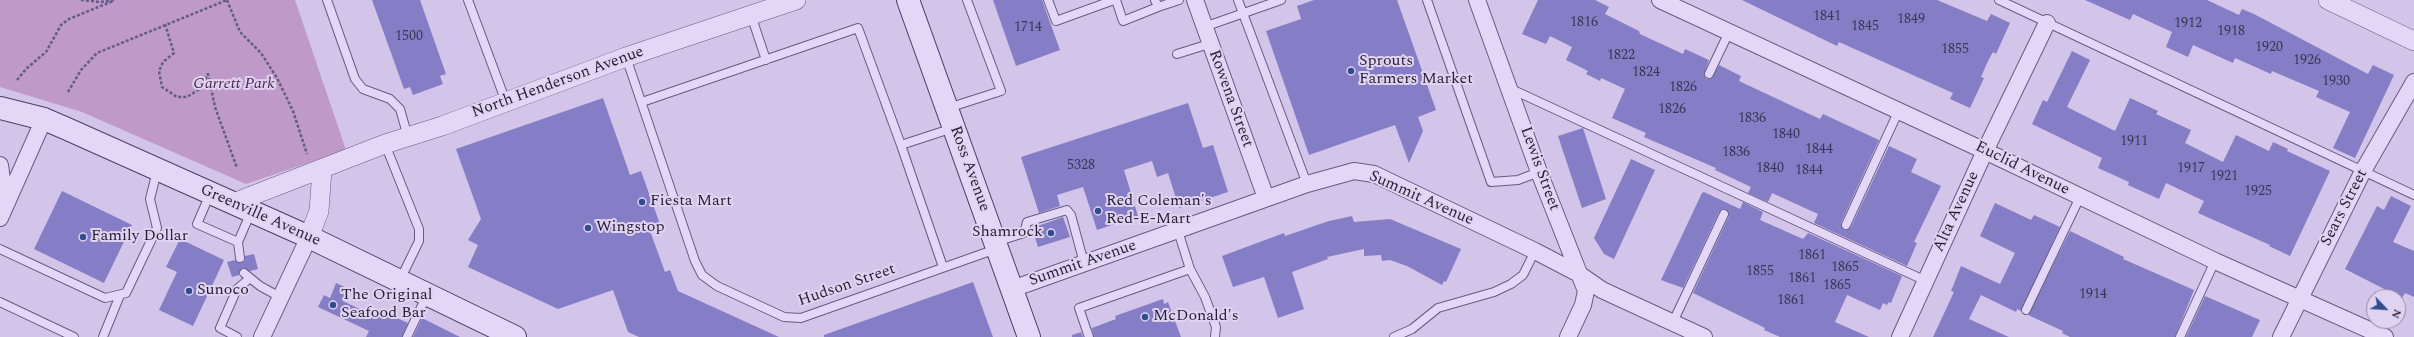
<!DOCTYPE html>
<style>
body{margin:0}
#map{position:relative;width:2414px;height:337px;overflow:hidden;background:#d3c4ea;font-family:Spectral,serif}
canvas{display:block}
.north{position:absolute;left:2366px;top:289px;width:40px;height:40px;box-sizing:border-box;background:#e0d3f2;border:1px solid #948ba6;border-radius:50%;rotate:115deg;font-size:11px;font-weight:700;line-height:16px;text-align:center;color:#231f34}
.north::after{content:'';display:block;margin:auto;width:14px;height:18px;background:#314d8d;clip-path:polygon(50% 0,100% 100%,50% 72%,0 100%)}
</style>
<div id="map">
<canvas width="2414" height="337"></canvas>
<div class="north">N</div>
</div>
<script>
const g = document.querySelector('canvas').getContext('2d');
g.lineJoin = 'round';
function fill(path, color) { g.fillStyle = color; g.fill(path, 'evenodd'); }
const poly = rows => new Path2D(rows.map(r => 'M' + r).join(''));
function stroke(path, color, width, dash) { g.strokeStyle = color; g.lineWidth = width; g.lineCap = dash ? 'butt' : 'round'; g.setLineDash(dash || []); g.stroke(path); }
function write(font, color, halo, rows, align = 'center') {
  g.font = font + ' Spectral,serif'; g.lineWidth = 4; g.setLineDash([]); g.textBaseline = 'middle'; g.strokeStyle = halo; g.fillStyle = color; for (const [text, x, y, turn = 0] of rows) {
    g.save(); g.translate(x, y); g.rotate((+turn || 0) * Math.PI / 180); g.textAlign = isNaN(turn) ? turn : align; if (halo) g.strokeText(text, 0, 0); g.fillText(text, 0, 0); g.restore();
  }
}
fill(poly([
 [0,0,295,0,346,150,246,184,82,112,0,87]
]), '#bf99c7');
fill(poly([
 [372,0,420,0,446,74,440,76,443,84,413,95,410,87,404,89],
 [993,0,1042,0,1060,50,1016,66],
 [1314,0,1397,0,1436,110,1418,117,1423,131,1409,163,1395,125,1309,155,1266,31,1301,19,1297,6],
 [1538,0,1595,0,1609,7,1605,14,1639,31,1640,34,1683,54,1685,49,1709,60,1704,74,1706,79,1712,78,1719,65,1741,76,1739,81,1820,119,1823,114,1879,140,1841,223,1844,230,1851,227,1889,146,1917,159,1911,172,1941,186,1914,242,1917,243,1907,266,1814,223,1818,214,1772,193,1768,202,1748,193,1751,187,1715,170,1716,168,1644,137,1646,133,1612,118,1625,89,1601,78,1600,81,1586,74,1588,71,1566,60,1572,47,1550,36,1546,44,1522,34],
 [1742,0,1937,0,1987,21,1991,14,2010,23,1996,54,1993,52,1987,63,1981,77,1984,78,1970,108,1950,99,1953,93,1839,42,1837,46],
 [2085,0,2207,0,2239,15,2242,9,2254,14,2368,74,2373,65,2394,75,2355,158,2333,148,2350,112,2316,97,2319,91,2272,71,2271,74,2235,58,2233,63,2193,45,2188,57,2166,47,2172,32,2133,14,2130,20],
 [2072,51,2090,60,2067,107,2115,131,2130,98,2158,111,2156,114,2191,130,2185,143,2223,162,2236,135,2269,151,2273,142,2288,149,2287,151,2330,171,2290,256,2269,246,2270,245,2198,213,2204,201,2166,183,2159,199,2128,185,2129,182,2098,168,2102,158,2032,124,2043,100,2047,102],
 [603,98,630,175,641,171,661,227,650,231,665,272,670,270,678,291,779,337,639,337,628,332,613,290,558,309,468,267,478,245,468,240,481,219,456,149],
 [1188,103,1203,148,1213,145,1228,192,1179,208,1168,173,1157,177,1152,161,1124,170,1138,216,1097,230,1083,187,1057,195,1060,206,1039,213,1021,157],
 [1583,128,1606,199,1582,208,1558,136],
 [1631,159,1655,170,1614,259,1604,254,1594,238],
 [62,191,132,225,104,283,34,249],
 [1704,192,1740,209,1743,202,1763,212,1760,220,1803,239,1808,233,1902,276,1891,303,1889,302,1887,305,1883,303,1880,310,1847,295,1835,322,1869,337,1780,337,1764,330,1765,328,1693,293,1729,216,1726,209,1719,212,1683,288,1661,280,1702,193],
 [2391,196,2411,206,2393,242,2414,251,2414,297,2405,293,2402,298,2345,269,2377,206,2384,210],
 [1995,203,2031,220,2034,215,2060,227,2021,311,2017,309,2016,312,1981,295,1969,319,2009,337,1933,337,1954,292,1951,291,1961,266,2000,284,2015,253,1980,236],
 [1352,216,1354,222,1390,219,1461,249,1446,282,1444,281,1442,285,1407,266,1390,260,1382,261,1381,255,1364,256,1364,249,1327,257,1328,259,1292,272,1304,309,1278,318,1264,277,1233,287,1222,256,1284,233,1285,236,1329,221],
 [1063,217,1070,237,1038,247,1032,228],
 [2070,231,2124,257,2123,259,2194,290,2175,337,2070,337,2062,333,2063,331,2028,315],
 [180,239,224,260,193,326,159,310,177,272,166,267],
 [254,254,258,269,250,271,242,268,239,275,232,277,227,262,235,260,241,263,245,260,245,256],
 [973,282,993,337,824,337,824,335],
 [336,283,349,289,343,301,376,317,379,310,408,323,402,337,366,337,369,331,318,307,324,295,330,298],
 [2205,296,2260,320,2252,337,2186,337],
 [1163,299,1164,304,1168,302,1181,337,1094,337,1092,328,1116,319,1115,316],
 [422,318,460,337,413,337],
 [1081,332,1083,337,1072,337,1072,335]
]), '#857dc5');
const service = poly([
 [327,0,355,79,363,89,390,99,400,109,408,137],
 [468,0,506,102],
 [1048,0,1056,21,1114,0],
 [1116,0,1123,21,1158,7],
 [1155,0,1158,7,1179,0],
 [1238,0,1307,184],
 [1427,0,1491,182,1518,180,1539,172],
 [1999,0,2414,195],
 [751,15,766,60],
 [1204,27,1281,0],
 [1177,54,1209,44],
 [626,57,695,261,702,275,717,286,784,317,801,318,996,249],
 [1709,74,1729,32],
 [1509,88,1926,281],
 [642,102,858,28,901,145],
 [948,108,1001,91,967,0],
 [385,144,419,229,419,241,400,280],
 [210,194,197,224,238,242],
 [1846,225,1899,110],
 [1178,231,1190,269],
 [996,242,1024,233,1027,222,1067,210,1071,215,1084,263],
 [0,249,105,298,126,293,157,228,150,199,157,171],
 [240,258,238,242,251,212],
 [943,267,901,145,953,128],
 [244,273,260,286,280,297],
 [0,302,74,337],
 [2026,310,2080,197],
 [1673,322,1724,214],
 [103,337,120,295],
 [237,337,220,328,237,289,250,278],
 [407,337,427,295],
 [1089,337,1079,308,1190,269,1205,297,1216,327,1215,337],
 [1394,337,1412,329,1438,308,1494,292,1511,284,1523,275,1535,251],
 [2180,337,2215,261]
]);
const minor = poly([
 [1195,0,1266,198],
 [1477,0,1539,172,1586,291,1583,305,1568,337],
 [1660,0,1985,151,2215,261,2385,337],
 [0,165,2,180,0,201],
 [0,218,44,119],
 [1012,289,1307,184,1354,171,1374,174,1535,251,1579,274,1602,290,1704,337],
 [262,337,309,237],
 [1900,337,1985,151,2047,23],
 [2281,337,2363,171,2414,82]
]);
const tertiary = poly([
 [2328,0,2414,41],
 [233,203,385,144,442,126,626,57,796,0],
 [309,237,319,211,322,170]
]);
const secondary = poly([
 [908,0,1029,337],
 [0,108,44,119,65,128,309,237,515,337]
]);
stroke(service, '#655c83', 10);
stroke(minor, '#655c83', 18);
stroke(tertiary, '#655c83', 20);
stroke(secondary, '#473f65', 24);
stroke(poly([
 [81,0,100,2,116,0],
 [227,0,240,32,261,53,277,78,293,111,307,154],
 [165,24,174,53,163,62,159,71,162,87,177,97,187,97,201,88,208,74,215,107,237,168],
 [17,80,26,69,46,52,61,25,69,19,113,1],
 [68,92,81,70,97,53,227,0]
]), '#655c83', 2.5, [3, 2]);
stroke(service, '#e3d6f6', 8);
stroke(minor, '#e3d6f6', 16);
stroke(tertiary, '#e3d6f6', 19);
stroke(secondary, '#e3d6f6', 22);
for (const [x, y, r, color] of [
 [1351,71,4,"#314d8d"],
 [642,202,4,"#314d8d"],
 [1098,211,4,"#314d8d"],
 [588,228,4,"#314d8d"],
 [1051,233,4,"#314d8d"],
 [83,237,4,"#314d8d"],
 [189,291,4,"#314d8d"],
 [333,305,4,"#314d8d"],
 [1145,317,4,"#314d8d"]
]) { const dot = new Path2D(); dot.arc(x, y, r, 0, 2 * Math.PI); g.fillStyle = color; g.fill(dot); stroke(dot, '#e0d3f2', 1.5); }
write('14px', '#3c3658', null, [
 ["1841",1827,17],
 ["1849",1911,20],
 ["1816",1584,23],
 ["1912",2188,24],
 ["1845",1865,27],
 ["1714",1028,28],
 ["1918",2231,32],
 ["1500",409,37],
 ["1920",2269,48],
 ["1855",1955,50],
 ["1822",1621,56],
 ["1926",2307,61],
 ["1824",1646,73],
 ["1930",2336,82],
 ["1826",1683,88],
 ["1826",1672,110],
 ["1836",1752,119],
 ["1840",1786,135],
 ["1911",2134,142],
 ["1844",1819,150],
 ["1836",1736,153],
 ["5328",1081,166],
 ["1840",1770,169],
 ["1917",2191,169],
 ["1844",1809,171],
 ["1921",2224,177],
 ["1925",2258,192],
 ["1861",1812,256],
 ["1865",1845,268],
 ["1855",1760,272],
 ["1861",1802,279],
 ["1865",1837,286],
 ["1914",2093,295],
 ["1861",1791,301]
]);
write('16px', '#231f34', '#e0d3f2', [
 ["Sprouts",1359,62],
 ["Farmers Market",1359,80],
 ["Fiesta Mart",650,202],
 ["Red Coleman's",1106,202],
 ["Red-E-Mart",1106,220],
 ["Wingstop",596,228],
 ["Shamrock",1043,233,"right"],
 ["Family Dollar",91,237],
 ["Sunoco",197,291],
 ["The Original",341,296],
 ["Seafood Bar",341,314],
 ["McDonald's",1153,317]
], 'left');
write('16px', '#231f34', '#e0d3f2', [
 ["North Henderson Avenue",558,83,-20],
 ["Rowena Street",1230,99,70],
 ["Ross Avenue",969,169,70],
 ["Lewis Street",1539,169,70],
 ["Euclid Avenue",2022,169,26],
 ["Summit Avenue",1421,199,24],
 ["Sears Street",2345,208,-63],
 ["Alta Avenue",1957,212,-65],
 ["Greenville Avenue",260,216,24],
 ["Summit Avenue",1083,264,-19],
 ["Hudson Street",847,286,-19]
]);
write('italic 16px', '#4d274f', '#e0d3f2', [
 ["Garrett Park",234,85]
]);
</script>
